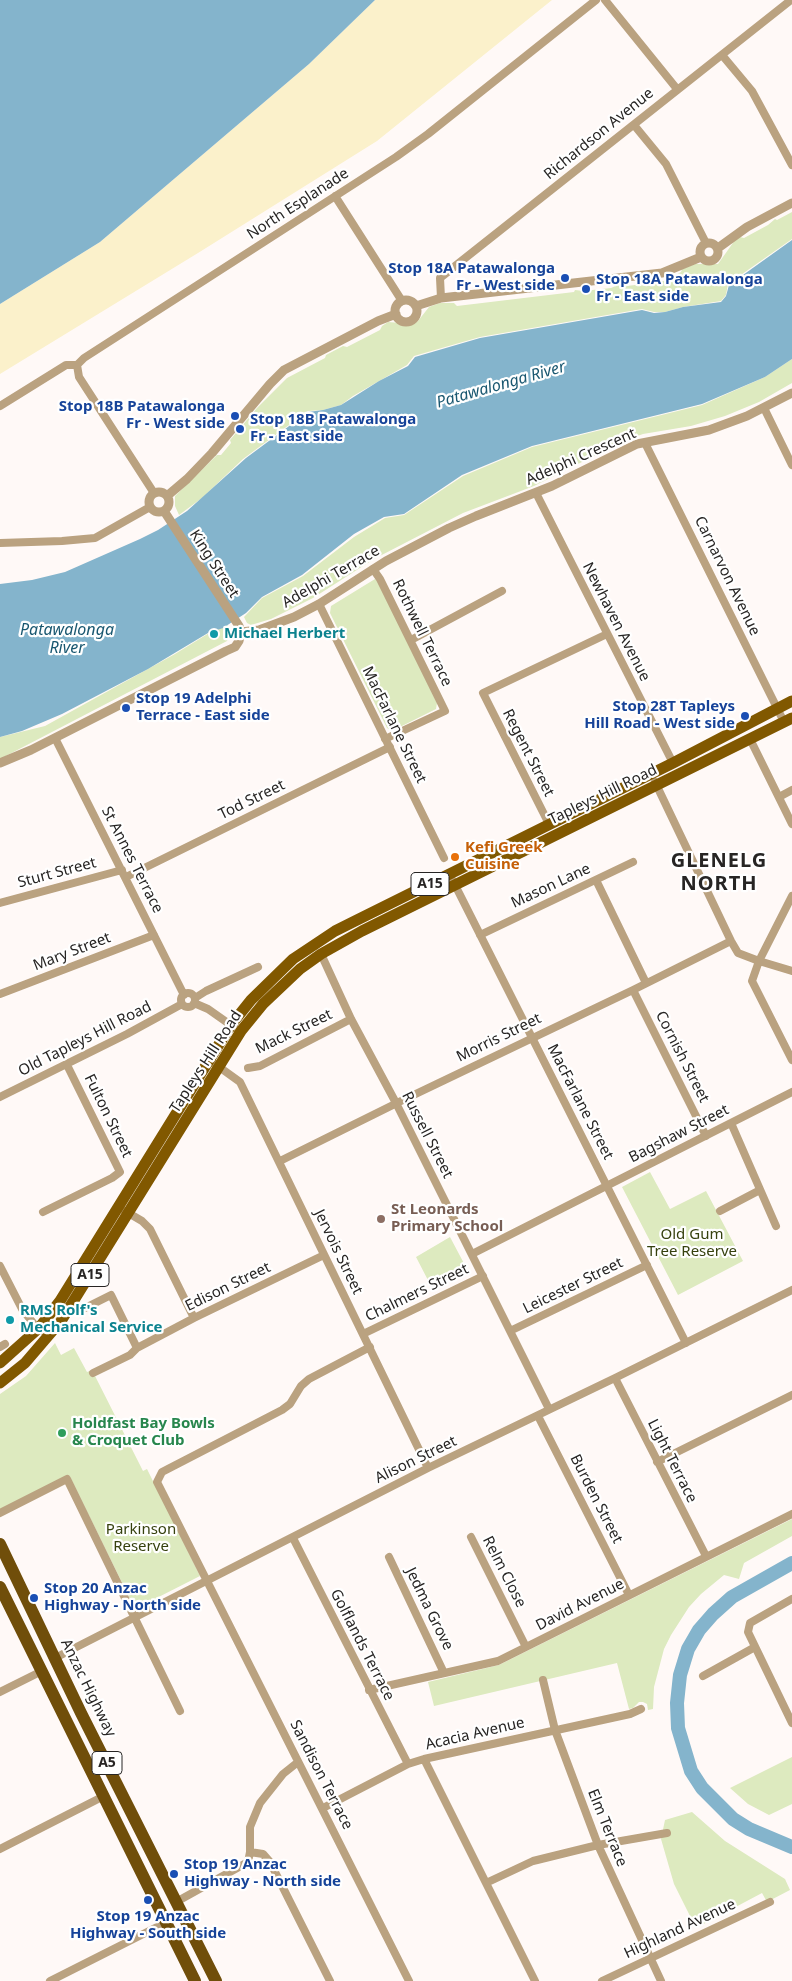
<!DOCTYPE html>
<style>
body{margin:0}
canvas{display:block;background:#fff9f7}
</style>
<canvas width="792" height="1981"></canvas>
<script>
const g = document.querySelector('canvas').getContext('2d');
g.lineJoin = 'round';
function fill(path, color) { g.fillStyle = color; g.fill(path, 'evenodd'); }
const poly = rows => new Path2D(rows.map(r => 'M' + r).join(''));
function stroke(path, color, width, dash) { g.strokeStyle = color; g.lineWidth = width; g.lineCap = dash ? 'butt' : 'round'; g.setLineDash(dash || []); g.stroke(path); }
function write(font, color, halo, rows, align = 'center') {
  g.font = font + ' "Noto Sans",sans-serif'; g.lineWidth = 4.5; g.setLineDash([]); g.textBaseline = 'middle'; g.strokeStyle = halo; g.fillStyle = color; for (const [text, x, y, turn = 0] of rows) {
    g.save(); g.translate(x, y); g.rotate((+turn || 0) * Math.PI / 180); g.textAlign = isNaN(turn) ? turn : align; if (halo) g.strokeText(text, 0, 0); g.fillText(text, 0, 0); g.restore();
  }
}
fill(poly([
 [792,212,792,239,728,284,726,295,721,301,683,307,665,312,654,312,642,309,480,337,414,356,407,365,353,396,341,405,323,410,308,411,243,459,202,498,179,515,175,506,175,496,217,455,221,455,231,443,230,440,257,408,287,378,325,358,326,355,343,346,347,347,380,330,382,326,388,322,413,324,418,321,429,307,440,303,454,303,457,306,574,292,575,290,583,291,611,288,618,285,620,287,642,284,643,282,665,281,681,272,682,269,695,264,718,264,735,240,740,237,744,238,768,225,775,219,777,220],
 [792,359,792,383,759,402,725,416,691,426,643,434,626,440,534,486,463,513,374,559,313,598,271,619,251,625,247,623,244,617,262,598,303,576,354,537,385,518,404,515,463,476,532,447,702,405,765,377],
 [375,579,378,581,437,703,436,709,392,731,387,728,330,613,331,606],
 [227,622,230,636,227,641,0,759,0,737,45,726,175,654],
 [650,1172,670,1209,706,1191,743,1261,678,1295,622,1187],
 [450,1237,468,1271,450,1281,448,1278,431,1286,416,1257],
 [55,1343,61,1355,74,1348,87,1372,92,1370,143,1471,147,1469,200,1576,135,1609,69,1475,0,1510,0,1394,26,1376],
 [792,1519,792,1536,744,1563,739,1579,724,1575,701,1594,689,1607,671,1635,664,1649,654,1687,653,1709,648,1710,647,1704,643,1702,639,1702,633,1708,629,1709,617,1663,434,1706,428,1682,499,1665],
 [792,1757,792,1804,769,1815,748,1804,730,1788],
 [692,1812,725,1841,785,1879,790,1890,767,1902,762,1893,696,1928,674,1884,661,1839,665,1820]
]), '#ddeabf');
fill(poly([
 [375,0,552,0,377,141,198,253,0,374,0,304,100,242,309,64]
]), '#fbf1cb');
fill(poly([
 [0,0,375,0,309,64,100,242,0,304],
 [792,240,792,359,765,377,702,404,532,446,462,475,404,514,384,517,354,534,302,575,262,597,246,613,223,628,208,633,148,669,62,714,22,731,0,737,0,584,32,580,65,572,140,539,158,530,187,511,246,458,308,412,323,410,341,405,379,381,408,366,415,357,480,338,642,310,654,313,665,312,683,307,721,302,726,296,729,285]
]), '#84b4cc');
stroke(poly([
 [792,1563,732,1597,713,1614,699,1630,688,1649,680,1675,677,1703,678,1728,691,1771,702,1788,733,1819,749,1829,792,1847]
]), '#84b4cc', 14);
stroke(poly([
 [605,0,677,89],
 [722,55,752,91,792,165],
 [634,125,666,164,706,243],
 [335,196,402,301],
 [441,298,440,278,791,0],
 [77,365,84,358,396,157,428,134,596,0],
 [77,365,79,377,154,493],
 [0,406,66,365,77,365],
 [764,408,792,465],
 [645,443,784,722],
 [536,493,673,763],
 [0,543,62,541,95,538,150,507],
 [373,569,380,579,445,711,385,739],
 [319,604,444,858],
 [411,640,502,591],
 [55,738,184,995],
 [750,739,792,824],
 [655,782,731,941,738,953,759,961,752,981,792,1060],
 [779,797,792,790],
 [549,824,483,693,607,634],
 [126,877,390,747],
 [596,880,646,983],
 [453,881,686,1343],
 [792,896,759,961,792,971],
 [0,903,122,870],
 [480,935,633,862],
 [321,954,351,1019,396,1103,549,1409],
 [633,990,706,1136],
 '181 1000a7 7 0 1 1 14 0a7 7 0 1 1-14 0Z',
 [0,994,154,935],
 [195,998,206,991,258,967],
 [194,1003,208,1009,235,1028],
 [215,1064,240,1082,428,1468],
 [248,1068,260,1066,351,1019],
 [0,1097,127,1034,182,1004],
 [731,1123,776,1226],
 [280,1161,401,1101,633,990,731,941],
 [125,1211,142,1221,150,1229,194,1318],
 [720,1211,760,1190],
 [43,1212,112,1178,120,1172,67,1065],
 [472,1254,792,1092],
 [0,1266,22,1309,34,1324,49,1335],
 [81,1310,111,1295,137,1348],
 [510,1331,647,1265],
 [363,1334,483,1276],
 [0,1347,5,1344],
 [370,1347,309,1379,301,1386,290,1404,282,1410,162,1472,157,1482,409,1981],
 [93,1373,130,1355,137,1348,194,1318,324,1255],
 [615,1378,706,1556],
 [538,1416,629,1595],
 [657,1462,792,1395],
 [0,1513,67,1479,180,1711],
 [471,1537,526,1647],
 [293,1538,408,1764],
 [389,1557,444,1673],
 [792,1599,750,1623,748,1632,792,1723],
 [55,1658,428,1468,615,1378,792,1290],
 [703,1676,755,1647],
 [543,1680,555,1730,598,1845,661,1981],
 [369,1690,498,1661,792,1514],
 [0,1692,42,1671],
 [424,1759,535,1981],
 [323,1808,408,1764,424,1759,630,1714,641,1709],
 [0,1849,104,1796],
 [250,1852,263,1854,270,1862,330,1981],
 [486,1883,533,1861,598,1845,667,1833],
 [176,1902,248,1862,250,1852,250,1827,260,1803,283,1774,298,1762],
 [50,1981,167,1922],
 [602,1981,770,1902]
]), '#baa280', 8);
stroke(poly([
 '700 252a9 9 0 1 1 18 0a9 9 0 1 1-18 0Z',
 [718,248,747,227,792,203],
 '395 311a11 11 0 1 1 22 0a11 11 0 1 1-22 0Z',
 [416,306,441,298,662,273,701,257],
 '149 502a10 10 0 1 1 20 0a10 10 0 1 1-20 0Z',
 [167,496,187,479,212,453,270,384,284,370,378,321,396,314],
 [164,511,239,626,241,632],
 [241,632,259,630,294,617,319,604,386,561,449,528,476,516,552,486,637,444,709,430,747,416,792,393],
 [0,763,31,750,226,651,235,647,239,641,241,632]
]), '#baa280', 9);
stroke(poly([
 [0,1363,39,1328,60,1301,231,1025,251,1000,293,959,335,931,355,921,673,763,792,701],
 [0,1383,25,1363,61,1321,241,1031,263,1004,300,969,321,954,362,931,792,718]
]), '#815800', 11);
stroke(poly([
 [0,1544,81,1713,216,1981],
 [0,1587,195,1981]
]), '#704e0a', 12);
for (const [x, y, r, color] of [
 [565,278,5,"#1a4fb4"],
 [586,289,5,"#1a4fb4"],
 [235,416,5,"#1a4fb4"],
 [240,429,5,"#1a4fb4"],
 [214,634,5,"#0f9aa8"],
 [126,708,5,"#1a4fb4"],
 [745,716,5,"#1a4fb4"],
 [455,857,5,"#e8710a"],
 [381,1219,5,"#8d6e63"],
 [10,1320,5,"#0f9aa8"],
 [62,1433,5,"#2e9e5b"],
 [34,1598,5,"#1a4fb4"],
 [174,1874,5,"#1a4fb4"],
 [148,1900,5,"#1a4fb4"]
]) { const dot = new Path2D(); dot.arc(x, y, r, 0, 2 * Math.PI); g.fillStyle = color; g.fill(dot); stroke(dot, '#fff', 2); }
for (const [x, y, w] of [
 [430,884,38],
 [90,1275,38],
 [107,1763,30]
]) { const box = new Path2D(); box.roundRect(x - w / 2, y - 11.5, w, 23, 4); g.fillStyle = '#fff'; g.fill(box); stroke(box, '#272524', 1); }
write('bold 14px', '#272524', null, [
 ["A15",430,884],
 ["A15",90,1275],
 ["A5",107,1763]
]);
write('15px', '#272524', '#fff', [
 ["Richardson Avenue",599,134,-39],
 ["North Esplanade",298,204,-33],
 ["Adelphi Crescent",581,457,-24],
 ["King Street",214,564,57],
 ["Carnarvon Avenue",727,576,64],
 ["Adelphi Terrace",331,577,-30],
 ["Newhaven Avenue",616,622,63],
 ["Rothwell Terrace",422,633,64],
 ["MacFarlane Street",394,725,64],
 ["Regent Street",528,753,63],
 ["Tapleys Hill Road",603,795,-26],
 ["Tod Street",252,800,-26],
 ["St Annes Terrace",132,860,63],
 ["Sturt Street",57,873,-15],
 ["Mason Lane",551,886,-25],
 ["Mary Street",72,952,-21],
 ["Mack Street",294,1032,-26],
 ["Morris Street",499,1038,-26],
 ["Old Tapleys Hill Road",85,1039,-27],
 ["Cornish Street",682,1057,63],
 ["Tapleys Hill Road",206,1062,-57],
 ["MacFarlane Street",580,1102,63],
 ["Fulton Street",108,1116,64],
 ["Bagshaw Street",679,1134,-27],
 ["Russell Street",427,1135,63],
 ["Jervois Street",338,1252,64],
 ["Leicester Street",573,1286,-26],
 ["Edison Street",228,1287,-26],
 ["Chalmers Street",417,1293,-26],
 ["Alison Street",416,1460,-26],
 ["Light Terrace",672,1461,63],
 ["Burden Street",596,1499,63],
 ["Relm Close",504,1572,63],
 ["David Avenue",580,1605,-27],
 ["Jedma Grove",429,1609,64],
 ["Golflands Terrace",362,1645,63],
 ["Anzac Highway",88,1688,64],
 ["Acacia Avenue",475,1734,-13],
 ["Sandison Terrace",321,1775,63],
 ["Elm Terrace",607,1828,68],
 ["Highland Avenue",680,1929,-25]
]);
write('bold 15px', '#164399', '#fff', [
 ["Stop 18A Patawalonga",555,269,"right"],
 ["Fr - West side",555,286,"right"],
 ["Stop 18A Patawalonga",596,280],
 ["Fr - East side",596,297],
 ["Stop 18B Patawalonga",225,407,"right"],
 ["Fr - West side",225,424,"right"],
 ["Stop 18B Patawalonga",250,420],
 ["Fr - East side",250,437],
 ["Stop 19 Adelphi",136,699],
 ["Terrace - East side",136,716],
 ["Stop 28T Tapleys",735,707,"right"],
 ["Hill Road - West side",735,724,"right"],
 ["Stop 20 Anzac",44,1589],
 ["Highway - North side",44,1606],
 ["Stop 19 Anzac",184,1865],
 ["Highway - North side",184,1882],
 ["Stop 19 Anzac",148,1917,"center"],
 ["Highway - South side",148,1934,"center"]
], 'left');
write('bold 15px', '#0d838f', '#fff', [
 ["Michael Herbert",224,634],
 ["RMS Rolf's",20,1311],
 ["Mechanical Service",20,1328]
], 'left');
write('bold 15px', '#c56008', '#fff', [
 ["Kefi Greek",465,848],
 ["Cuisine",465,865]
], 'left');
write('bold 15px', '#785e54', '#fff', [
 ["St Leonards",391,1210],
 ["Primary School",391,1227]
], 'left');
write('15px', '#36410e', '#fff', [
 ["Old Gum",692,1235],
 ["Tree Reserve",692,1252],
 ["Parkinson",141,1530],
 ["Reserve",141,1547]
]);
write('bold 15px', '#27864d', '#fff', [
 ["Holdfast Bay Bowls",72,1424],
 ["& Croquet Club",72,1441]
], 'left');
write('italic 16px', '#195770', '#fff', [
 ["Patawalonga River",501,385,-16],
 ["Patawalonga",67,630],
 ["River",67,648]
]);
g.letterSpacing = '1px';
write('bold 20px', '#272524', '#fff', [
 ["GLENELG",719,861],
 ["NORTH",719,884]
]);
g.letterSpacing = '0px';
</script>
